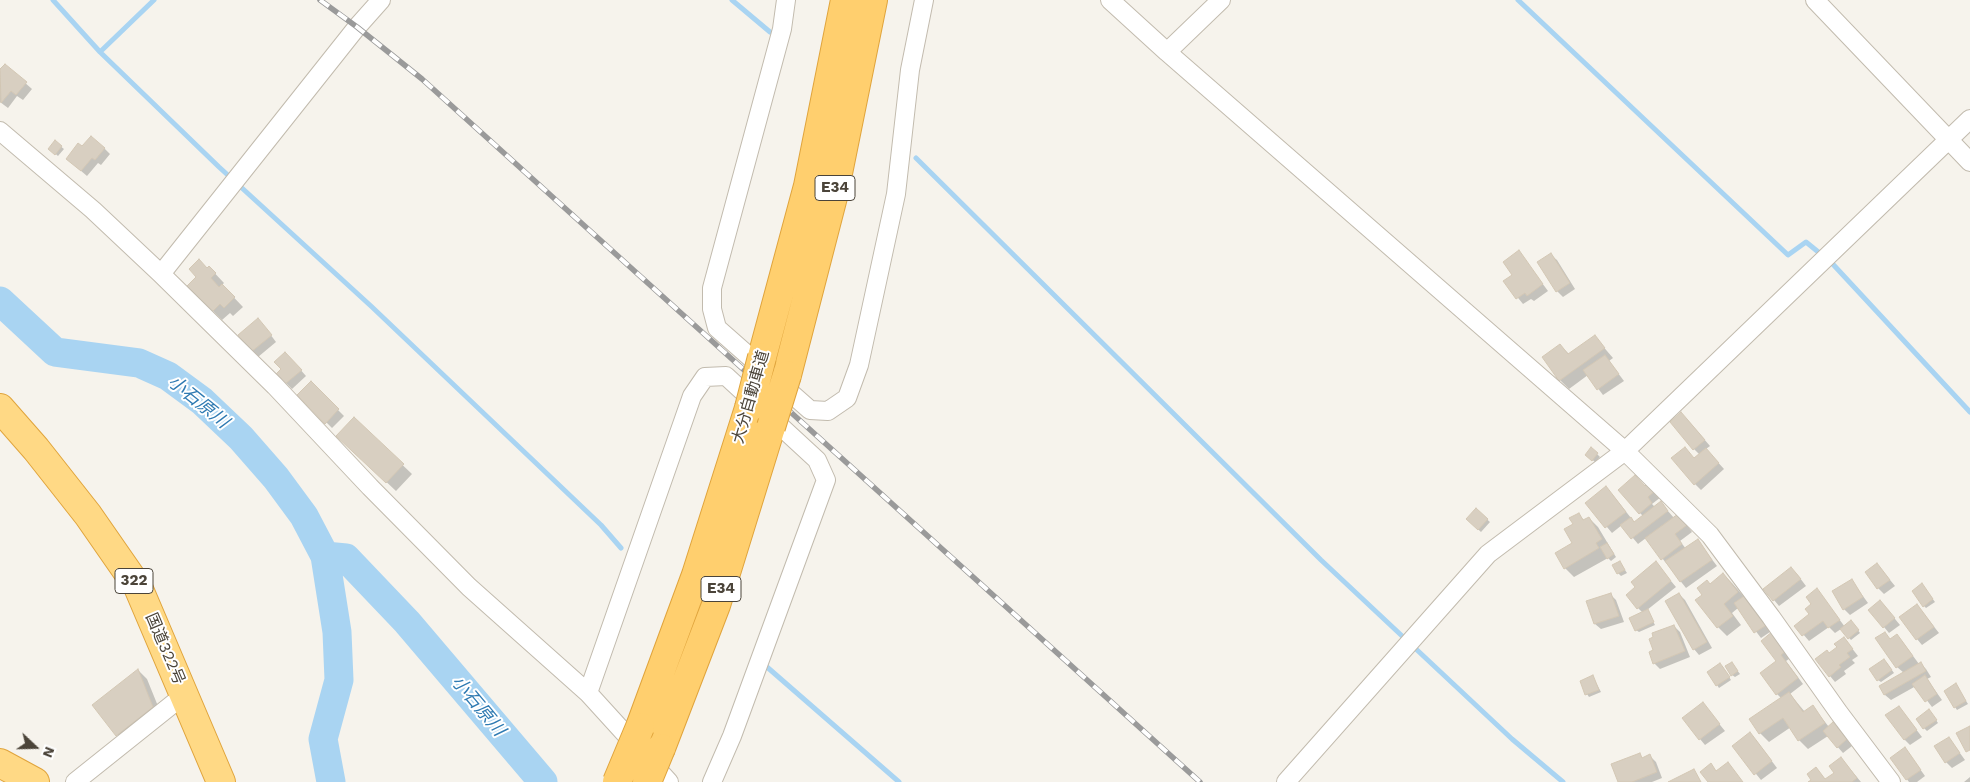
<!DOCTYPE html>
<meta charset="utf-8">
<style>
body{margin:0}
#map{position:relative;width:1970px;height:782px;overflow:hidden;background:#f6f3ec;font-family:"Work Sans",sans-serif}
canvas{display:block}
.north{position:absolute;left:10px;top:722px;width:50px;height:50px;-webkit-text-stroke:4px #fff;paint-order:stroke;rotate:111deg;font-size:14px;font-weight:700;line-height:20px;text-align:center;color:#4b4439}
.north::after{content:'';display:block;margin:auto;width:18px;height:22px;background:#4b4439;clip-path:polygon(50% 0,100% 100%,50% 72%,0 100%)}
</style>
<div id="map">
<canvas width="1970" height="782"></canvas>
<div class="north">N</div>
</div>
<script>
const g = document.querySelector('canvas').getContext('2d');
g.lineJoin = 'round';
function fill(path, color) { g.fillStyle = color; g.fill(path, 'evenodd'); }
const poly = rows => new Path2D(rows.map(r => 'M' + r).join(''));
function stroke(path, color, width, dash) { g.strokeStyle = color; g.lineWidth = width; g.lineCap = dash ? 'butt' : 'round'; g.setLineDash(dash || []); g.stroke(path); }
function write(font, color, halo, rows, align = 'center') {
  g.font = font + ' "Work Sans","Noto Sans JP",sans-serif'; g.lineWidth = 4; g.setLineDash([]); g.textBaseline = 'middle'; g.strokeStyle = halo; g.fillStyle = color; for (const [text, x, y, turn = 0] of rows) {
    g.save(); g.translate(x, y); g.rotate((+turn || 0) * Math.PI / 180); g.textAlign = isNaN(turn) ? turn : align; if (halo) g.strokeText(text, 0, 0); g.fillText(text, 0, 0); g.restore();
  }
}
fill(poly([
 [5,65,32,89,23,100,17,96,8,108,0,102,0,71],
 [55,142,64,149,58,156,50,149],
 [83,148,104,148,110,154,101,165,98,163,87,176,67,159],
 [1519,252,1548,291,1534,301,1531,299,1523,304,1505,282,1514,275],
 [1551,255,1557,260,1575,289,1563,297,1557,291],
 [209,267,224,283,222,285,243,307,233,316,230,313,222,320,213,311,207,269],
 [264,326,276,342,258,357,252,351],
 [1595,337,1613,358,1609,361,1624,381,1603,395,1588,375,1569,389,1560,380,1560,345,1570,355],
 [291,359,306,376,292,389,277,374],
 [311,383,344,416,332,428,299,395],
 [354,419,412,474,396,491,347,445],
 [1687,419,1710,446,1706,449,1724,469,1701,490,1695,484,1700,455,1694,449],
 [1592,449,1600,457,1595,462,1587,455],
 [1649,484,1661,497,1652,504,1655,507,1661,503,1674,518,1684,521,1692,532,1680,541,1686,549,1698,541,1717,566,1686,588,1646,538,1638,544,1622,525,1612,533,1587,503,1612,494,1635,523,1643,516,1640,513,1645,487],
 [1476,510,1490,522,1481,532,1467,519],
 [1578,514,1585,521,1589,518,1598,527,1616,557,1611,561,1608,558,1574,577,1565,568,1574,543,1574,525],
 [1620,562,1627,573,1621,576,1618,573],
 [1877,564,1895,586,1884,594,1878,588],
 [1661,569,1676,587,1647,610,1655,625,1639,632,1636,630,1643,613,1638,608],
 [1723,574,1732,583,1773,630,1761,638,1738,608,1732,613,1741,625,1727,636,1718,627,1697,601],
 [1797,574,1806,586,1779,606,1765,589],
 [1852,581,1868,603,1850,615,1844,609],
 [1924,587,1935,602,1926,608,1924,606],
 [1610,594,1616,600,1624,622,1601,629,1595,624],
 [1679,594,1685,600,1712,648,1699,655,1694,649],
 [1822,596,1845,627,1854,625,1860,633,1851,640,1841,629,1835,633,1829,627,1809,641,1796,626,1811,615,1813,604],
 [1917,605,1939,633,1922,645,1917,639],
 [1886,608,1900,625,1889,633,1884,627],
 [1674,626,1680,632,1690,657,1660,669,1654,663,1655,650],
 [1773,633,1792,657,1786,661,1803,684,1790,694,1805,712,1813,707,1829,727,1839,729,1852,746,1843,753,1828,736,1808,749,1799,740,1791,727,1769,742,1760,733,1781,698,1777,694,1778,661],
 [1884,633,1891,640,1897,636,1902,641,1919,664,1920,663,1926,669,1931,677,1927,679,1942,700,1932,707,1916,686,1891,700,1885,695,1881,687,1904,673,1897,667],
 [1844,638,1858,656,1852,660,1855,663,1844,671,1846,674,1835,682,1830,676,1838,648],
 [1887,663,1894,673,1881,682,1878,680],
 [1734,666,1740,674,1735,677,1732,675],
 [1723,667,1731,680,1719,688,1717,685],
 [138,670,147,679,162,716,126,745,93,705],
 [1593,677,1601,692,1589,697,1587,694],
 [1958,688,1968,704,1957,710,1955,707],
 [1703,704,1725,731,1705,745,1700,739],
 [1899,707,1922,737,1910,745,1904,739],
 [1931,713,1938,723,1927,731,1924,728],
 [1949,738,1965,760,1952,768,1946,762],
 [1756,740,1777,768,1761,780,1734,747],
 [1639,755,1643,759,1650,756,1656,762,1662,778,1652,782,1619,782],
 [1910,755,1925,776,1917,782,1909,782,1891,758],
 [1841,758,1861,782,1810,782,1816,769,1826,780,1835,773],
 [1970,777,1970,782,1964,782]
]), '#0003');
stroke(poly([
 [53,0,100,52,219,167,372,307,601,525,621,548],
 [732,0,770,32],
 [1518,0,1788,255,1806,242,1822,255],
 [100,52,154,0],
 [916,158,1321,560,1512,739,1563,782],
 [1829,260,1970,412],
 [767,667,899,782]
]), '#a9d4f2', 5);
stroke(poly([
 [0,301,55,352,139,363,168,376,202,401,241,438,276,478,304,516,325,556,337,632,339,680,323,739,331,782],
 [325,556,346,558,407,622,543,782]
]), '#a9d4f2', 29);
const building = poly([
 [5,64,27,82,16,95,11,91,1,103,0,69,5,64],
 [91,136,105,148,95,160,92,158,81,171,66,159,78,143,82,146,91,136],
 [55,140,62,146,55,155,48,149,55,140],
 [1519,250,1543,284,1527,296,1525,293,1516,299,1503,281,1512,275,1503,262,1519,250],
 [1551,253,1570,283,1556,292,1537,262,1551,253],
 [199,259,207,268,209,266,216,273,211,278,219,287,222,284,235,297,224,308,220,304,212,312,187,286,196,277,189,269,199,259],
 [258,318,272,335,251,352,238,335,258,318],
 [1595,335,1605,348,1559,381,1542,357,1560,344,1568,354,1595,335],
 [285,352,302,370,285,384,276,374,281,369,274,362,285,352],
 [1605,355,1619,374,1597,390,1583,370,1605,355],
 [311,381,339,409,325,424,297,395,311,381],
 [1681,412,1705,440,1693,450,1670,422,1681,412],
 [354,417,404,464,386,483,336,436,354,417],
 [1591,447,1598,453,1592,461,1585,455,1591,447],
 [1685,447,1694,458,1706,448,1719,463,1694,485,1671,458,1685,447],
 [1635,475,1645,486,1649,482,1656,490,1648,497,1652,503,1639,514,1618,490,1635,475],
 [1606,486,1626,512,1605,528,1585,503,1606,486],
 [1661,501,1668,511,1631,539,1620,525,1631,517,1634,522,1661,501],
 [1476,508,1488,519,1478,530,1466,519,1476,508],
 [1579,513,1583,520,1589,517,1602,539,1596,543,1599,548,1564,569,1555,553,1572,543,1564,529,1573,524,1569,518,1579,513],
 [1678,514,1687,525,1675,534,1682,544,1661,560,1645,538,1678,514],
 [1698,539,1712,560,1680,582,1665,561,1698,539],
 [1607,543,1614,554,1607,559,1600,547,1607,543],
 [1620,561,1625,570,1617,574,1612,565,1620,561],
 [1656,561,1671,581,1637,609,1626,595,1635,587,1631,582,1656,561],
 [1877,563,1890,580,1877,589,1865,572,1877,563],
 [1791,567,1801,579,1773,601,1763,589,1791,567],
 [1723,573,1738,592,1724,604,1733,616,1717,628,1695,600,1702,595,1697,588,1707,580,1710,584,1723,573],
 [1852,579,1863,597,1843,610,1832,591,1852,579],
 [1922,583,1933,599,1923,607,1912,591,1922,583],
 [1817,588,1840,620,1828,628,1823,621,1802,636,1794,626,1809,614,1805,609,1811,604,1806,597,1817,588],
 [1611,593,1619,616,1594,624,1586,601,1611,593],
 [1679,593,1707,642,1693,650,1665,601,1679,593],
 [1747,594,1768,624,1754,633,1734,603,1747,594],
 [1880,600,1895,618,1883,628,1868,610,1880,600],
 [1917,604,1934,627,1916,640,1899,617,1917,604],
 [1648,609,1654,622,1635,631,1629,618,1648,609],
 [1851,620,1859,630,1848,639,1840,629,1851,620],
 [1674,625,1685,651,1653,664,1649,652,1653,650,1649,639,1653,637,1652,633,1674,625],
 [1773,631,1787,650,1781,655,1798,678,1776,695,1760,673,1776,661,1761,641,1773,631],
 [1885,632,1890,639,1897,634,1913,656,1896,668,1875,638,1885,632],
 [1844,637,1853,649,1847,653,1850,657,1839,665,1841,667,1829,677,1815,659,1827,650,1829,653,1837,647,1834,644,1844,637],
 [1884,659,1892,670,1877,681,1869,669,1884,659],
 [1732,662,1738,671,1731,676,1725,666,1732,662],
 [1921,662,1926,671,1884,695,1879,686,1921,662],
 [1720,663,1730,677,1716,686,1707,672,1720,663],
 [138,669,153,707,116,736,92,705,138,669],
 [1593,675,1599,690,1585,695,1580,681,1593,675],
 [1925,675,1937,694,1925,702,1912,684,1925,675],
 [1956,683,1966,701,1954,708,1944,691,1956,683],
 [1789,692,1803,712,1813,705,1825,723,1798,741,1783,718,1759,734,1749,719,1789,692],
 [1703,702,1720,724,1699,740,1682,718,1703,702],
 [1899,706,1917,730,1904,740,1885,715,1899,706],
 [1929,709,1937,720,1923,729,1916,719,1929,709],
 [1833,722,1847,739,1837,748,1823,731,1833,722],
 [1970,726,1970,750,1966,752,1956,733,1970,726],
 [1750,732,1772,761,1754,775,1732,746,1750,732],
 [1949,737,1960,753,1945,763,1934,746,1949,737],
 [1905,747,1921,770,1906,780,1890,758,1905,747],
 [1640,753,1642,758,1650,754,1657,772,1632,782,1618,782,1611,764,1640,753],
 [1841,757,1857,778,1852,782,1808,782,1811,780,1807,774,1816,767,1825,779,1834,773,1829,766,1841,757],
 [1728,762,1743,782,1708,782,1700,772,1711,763,1716,771,1728,762],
 [1694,769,1701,782,1668,782,1694,769]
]);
fill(building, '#d8cfc1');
stroke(building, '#d3c7b4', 1);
const minor = poly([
 [786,0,782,29,712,288,712,309,717,328,810,410,828,411,847,398,859,365,896,194,910,70,924,0],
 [1110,0,1167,52,1625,451,1710,535,1771,617,1839,713,1891,782],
 [1815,0,1970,162],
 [1167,52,1221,0],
 [0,131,93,210,161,274,275,386,370,487,469,587,588,693,669,782],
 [161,274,357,27,381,0],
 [588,693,692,396,705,377,726,376,817,460,826,480,732,736,712,782],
 [75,782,184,695],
 [1286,782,1488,554,1625,451,1970,119]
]);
const trunk = poly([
 [0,408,36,449,88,515,138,587,221,782],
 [0,763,35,782]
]);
const motorway = poly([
 [762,357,808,186,845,0],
 [787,375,834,193,873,0],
 [640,727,696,575,749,408],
 [661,748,716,605,771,427]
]);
stroke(minor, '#c2bbae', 20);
stroke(trunk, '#e0a43c', 30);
stroke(motorway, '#e0a43c', 30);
stroke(minor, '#fff', 18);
stroke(trunk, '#ffd985', 28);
stroke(motorway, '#ffcf6e', 28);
const rail = poly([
 [320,0,357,27,422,79,1200,782]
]);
stroke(rail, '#9a9a9a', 5.5);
stroke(rail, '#fff', 4, [11]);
const motorwayBridge = poly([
 [749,408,762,357],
 [771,427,787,375],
 [617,782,640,727],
 [647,782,661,748]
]);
stroke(motorwayBridge, '#e0a43c', 30, []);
stroke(motorwayBridge, '#ffcf6e', 28);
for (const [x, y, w] of [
 [835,188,40],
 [134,581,38],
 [721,589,40]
]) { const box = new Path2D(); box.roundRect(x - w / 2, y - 12.5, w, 25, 4); g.fillStyle = '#fff'; g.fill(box); stroke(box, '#4b4439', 1); }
write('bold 15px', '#4b4439', null, [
 ["E34",835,188],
 ["322",134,581],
 ["E34",721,589]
]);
write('16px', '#4b4439', '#fff', [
 ["大分自動車道",751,397,-74],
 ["国道322号",165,649,67]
]);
write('italic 18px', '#2e7ab2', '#fff', [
 ["小石原川",198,402,39],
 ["小石原川",478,706,50]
]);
</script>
